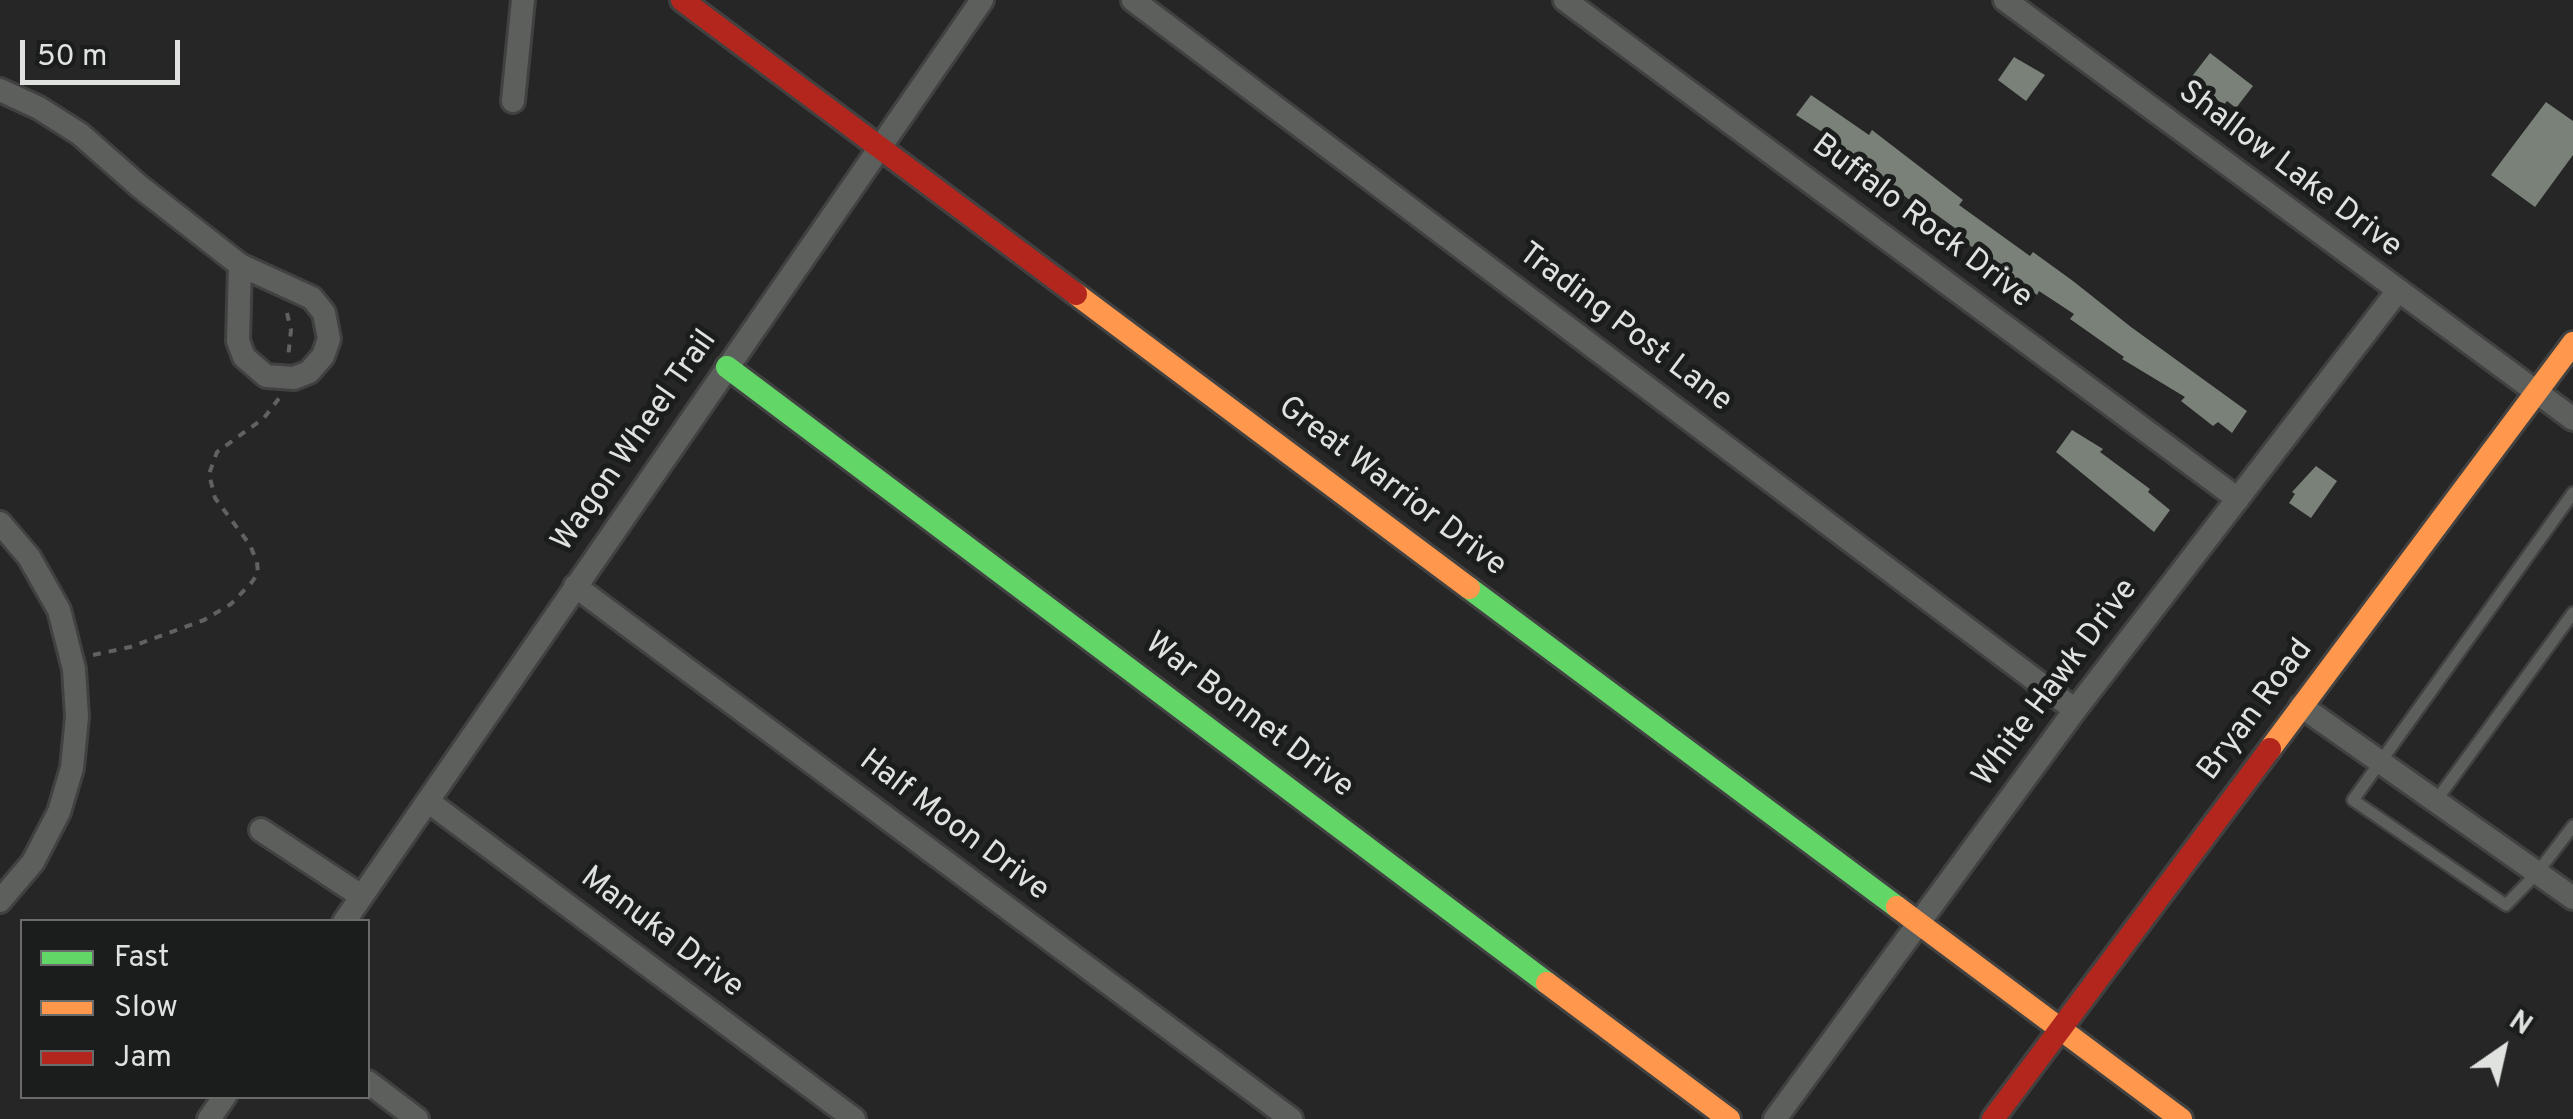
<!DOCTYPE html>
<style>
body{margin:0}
#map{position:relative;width:2573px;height:1119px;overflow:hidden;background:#252625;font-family:Overpass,sans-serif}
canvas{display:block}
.legend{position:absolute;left:20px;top:919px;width:350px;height:180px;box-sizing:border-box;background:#1a1d1b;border:2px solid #696c6a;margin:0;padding:12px 18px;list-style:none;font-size:30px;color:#e0e2e0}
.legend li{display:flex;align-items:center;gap:20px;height:50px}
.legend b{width:50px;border:2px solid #696c6a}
.north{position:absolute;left:2453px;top:999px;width:100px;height:100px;-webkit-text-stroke:8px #1a1d1b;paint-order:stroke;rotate:34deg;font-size:28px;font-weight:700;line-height:40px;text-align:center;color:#e0e2e0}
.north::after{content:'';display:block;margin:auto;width:35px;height:45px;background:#e0e2e0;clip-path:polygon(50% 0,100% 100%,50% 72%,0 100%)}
.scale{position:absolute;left:20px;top:40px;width:160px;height:45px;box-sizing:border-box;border:5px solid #e0e2e0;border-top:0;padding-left:12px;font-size:30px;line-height:35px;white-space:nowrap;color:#e0e2e0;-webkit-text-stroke:8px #1a1d1b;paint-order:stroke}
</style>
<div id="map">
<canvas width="2573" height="1119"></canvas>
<ul class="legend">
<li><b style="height:12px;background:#63d668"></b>Fast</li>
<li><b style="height:12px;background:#ff974d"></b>Slow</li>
<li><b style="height:12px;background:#b3261e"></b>Jam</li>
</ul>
<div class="north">N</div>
<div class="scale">50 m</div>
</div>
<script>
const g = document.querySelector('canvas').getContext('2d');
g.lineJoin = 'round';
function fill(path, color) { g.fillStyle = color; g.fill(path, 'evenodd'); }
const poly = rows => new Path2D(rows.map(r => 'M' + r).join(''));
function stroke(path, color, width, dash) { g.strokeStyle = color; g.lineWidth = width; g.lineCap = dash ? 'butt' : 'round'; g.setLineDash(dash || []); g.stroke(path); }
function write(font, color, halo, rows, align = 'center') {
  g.font = font + ' Overpass,sans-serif'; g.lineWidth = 10; g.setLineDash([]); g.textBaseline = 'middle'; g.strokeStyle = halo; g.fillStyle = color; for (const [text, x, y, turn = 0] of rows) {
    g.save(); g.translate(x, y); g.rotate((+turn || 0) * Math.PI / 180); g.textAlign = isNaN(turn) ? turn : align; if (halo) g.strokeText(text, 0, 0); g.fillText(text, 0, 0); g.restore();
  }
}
fill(poly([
 [2210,53,2253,86,2236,108,2227,101,2224,105,2190,79],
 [2014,57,2045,75,2026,101,1998,80],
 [1811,95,1869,135,1872,130,1963,200,1959,205,2030,256,2033,252,2073,281,2131,327,2247,411,2232,433,2218,422,2213,426,2181,401,2185,397,2122,359,2124,357,2070,319,2074,314,2039,291,2037,295,1991,260,1989,264,1975,254,1977,251,1963,240,1966,236,1930,210,1927,213,1907,198,1836,141,1796,115],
 [2546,102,2573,121,2573,155,2535,207,2491,175],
 [2072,430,2103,449,2100,452,2150,489,2148,492,2170,510,2154,532,2056,452],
 [2316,466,2337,481,2311,518,2289,503,2295,494,2292,492]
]), '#798179');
const lane = poly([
 [2573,493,2353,800,2506,905,2537,873,2573,826],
 [2435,802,2573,613]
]);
const street = poly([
 [1133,0,2075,710],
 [1565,0,2238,499],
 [2005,0,2573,419],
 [0,90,39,108,80,134,139,186,240,265,312,298,324,313,329,339,323,356,309,372,294,378,266,376,244,357,238,341,240,265],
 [513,101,523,0],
 [0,523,29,557,59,610,74,669,77,717,72,768,59,812,33,862,0,901],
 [575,586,1291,1119],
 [2301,706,2573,898],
 [429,802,854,1119],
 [261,830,361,896],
 [344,922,982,0],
 [368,1082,417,1119],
 [209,1119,225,1096],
 [1775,1119,2075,710,2397,292]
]);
const fast = poly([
 [727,367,1547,983],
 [1469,588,1897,907]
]);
const slow = poly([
 [1076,294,1469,588],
 [2270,749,2573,343],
 [1897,907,2181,1119],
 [1547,983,1729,1119]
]);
const jam = poly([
 [682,0,1076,294],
 [1993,1119,2270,749]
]);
stroke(lane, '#404140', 16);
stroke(street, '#404140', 28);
stroke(fast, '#404140', 28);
stroke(slow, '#404140', 28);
stroke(jam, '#404140', 28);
stroke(poly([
 [287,313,291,330,288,358],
 [93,655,130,647,204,620,231,604,252,582,258,573,257,562,250,545,215,498,209,474,217,452,264,418,280,397]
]), '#606260', 4, [8, 8]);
stroke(lane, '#5d5f5d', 11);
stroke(street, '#5d5f5d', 22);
stroke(fast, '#63d668', 22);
stroke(slow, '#ff974d', 22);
stroke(jam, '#b3261e', 22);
write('32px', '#e0e2e0', '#1a1d1b', [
 ["Shallow Lake Drive",2289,171,37],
 ["Buffalo Rock Drive",1921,223,37],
 ["Trading Post Lane",1624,329,37],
 ["Wagon Wheel Trail",636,442,-55],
 ["Great Warrior Drive",1391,488,37],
 ["White Hawk Drive",2057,684,-53],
 ["Bryan Road",2257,711,-53],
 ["War Bonnet Drive",1248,717,37],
 ["Half Moon Drive",953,827,37],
 ["Manuka Drive",661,934,37]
]);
</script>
